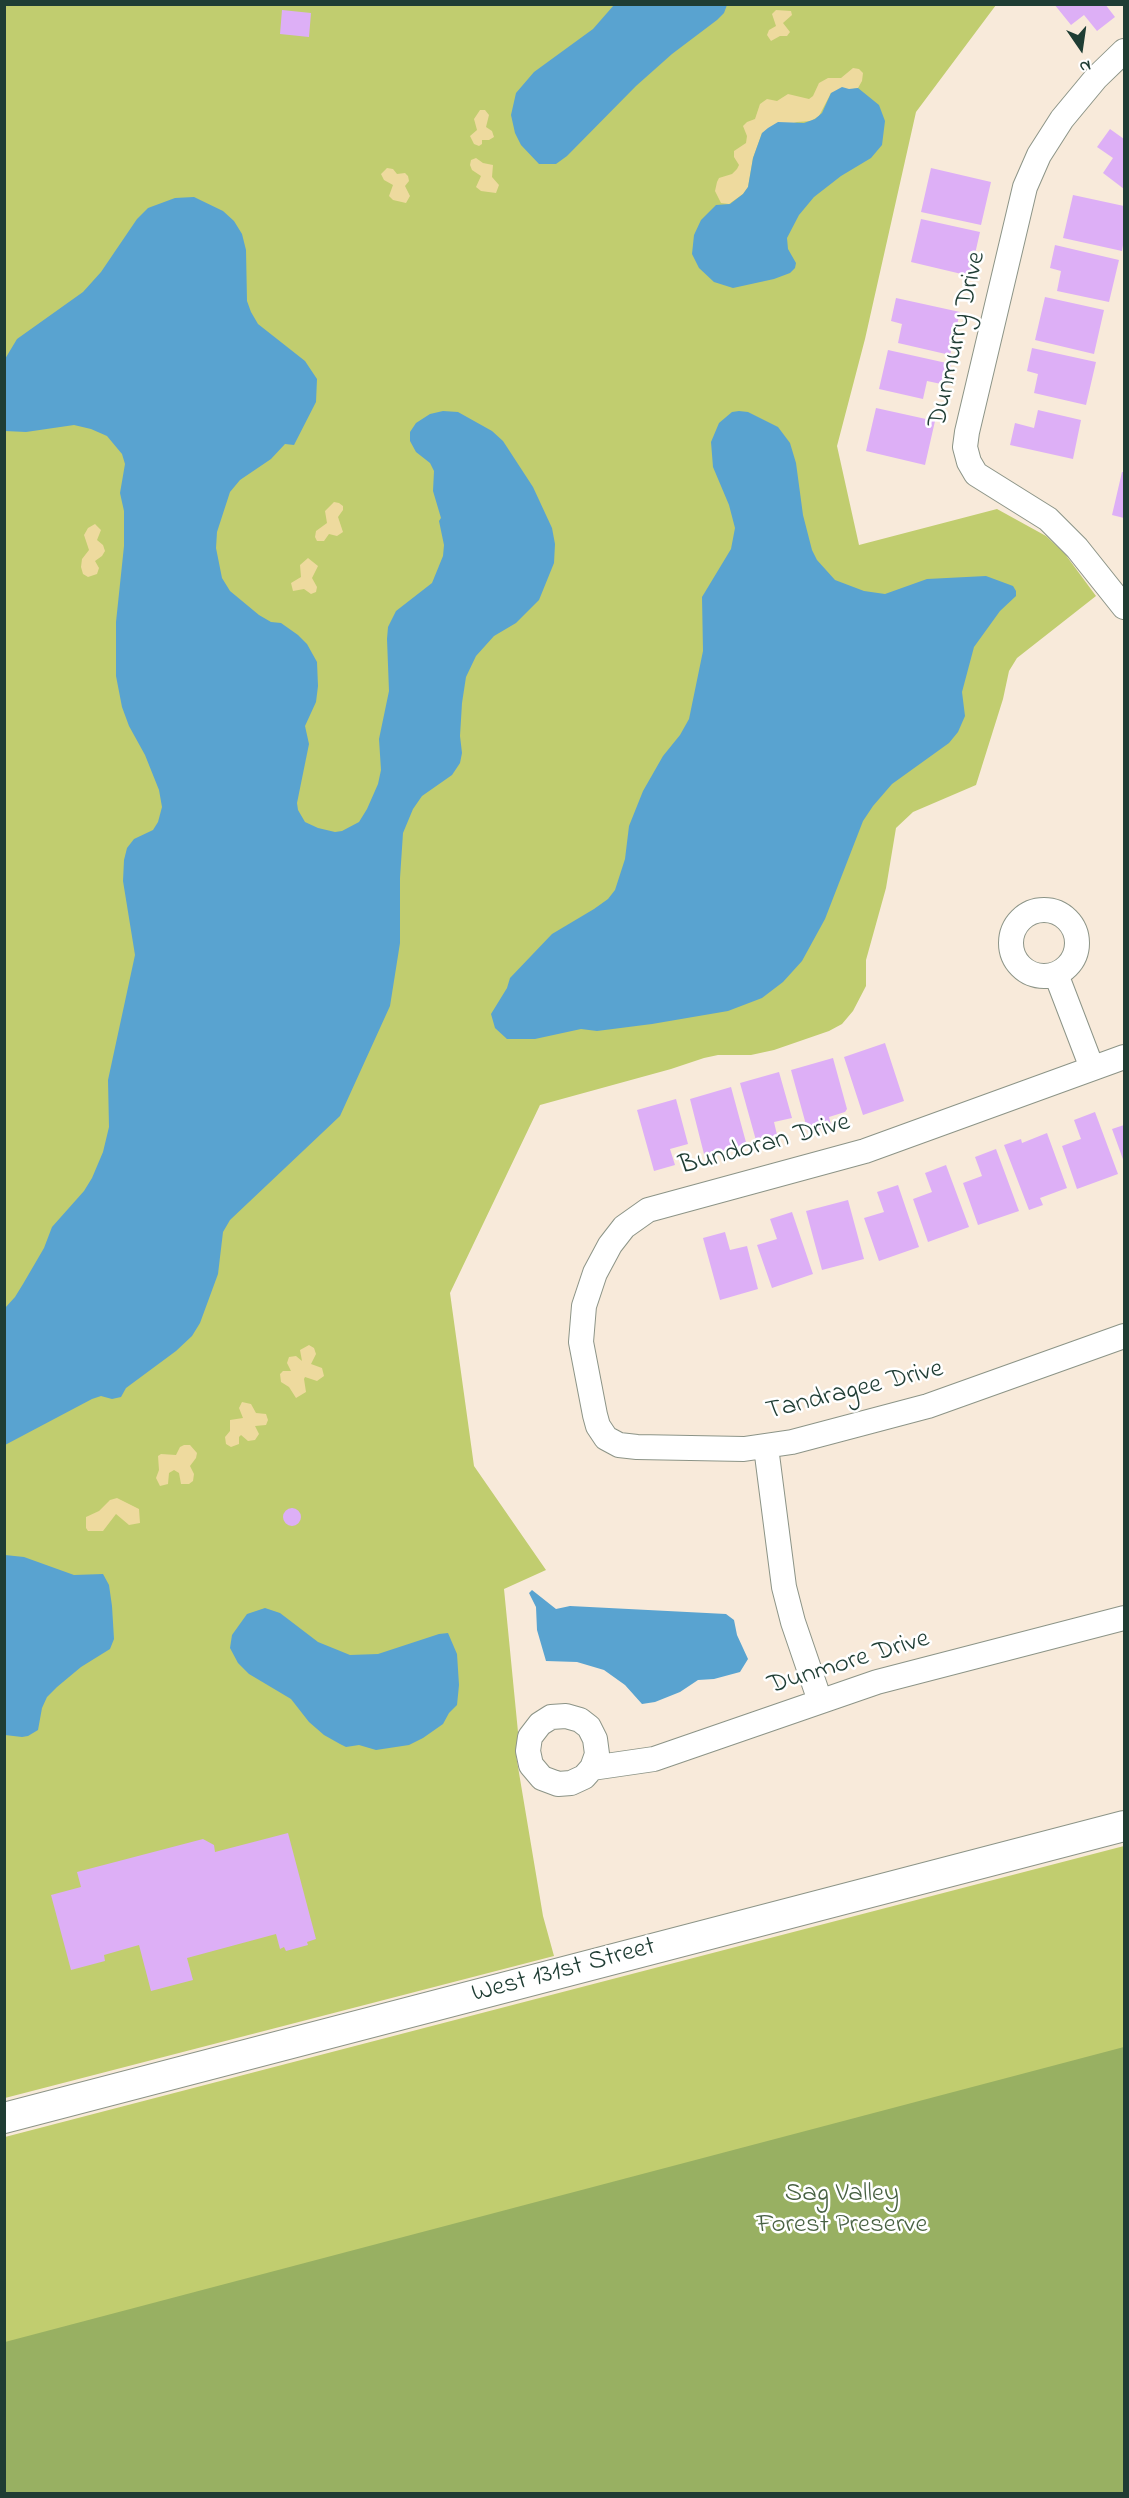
<!DOCTYPE html>
<style>
body{margin:0}
#map{position:relative;width:1129px;height:2498px;overflow:hidden;background:#f8eada;font-family:"Indie Flower",sans-serif}
canvas{display:block}
.frame{position:absolute;inset:0;border:6px solid #1f3d34;pointer-events:none}
.north{position:absolute;left:1051px;top:18px;width:60px;height:60px;-webkit-text-stroke:4px #fff;paint-order:stroke;rotate:167deg;font-size:16px;font-weight:700;line-height:24px;text-align:center;color:#1f3d34}
.north::after{content:'';display:block;margin:auto;width:21px;height:27px;background:#1f3d34;clip-path:polygon(50% 0,100% 100%,50% 72%,0 100%)}
</style>
<div id="map">
<canvas width="1129" height="2498"></canvas>
<div class="frame"></div>
<div class="north">N</div>
</div>
<script>
const g = document.querySelector('canvas').getContext('2d');
g.lineJoin = 'round';
function fill(path, color) { g.fillStyle = color; g.fill(path, 'evenodd'); }
const poly = rows => new Path2D(rows.map(r => 'M' + r).join(''));
function stroke(path, color, width, dash) { g.strokeStyle = color; g.lineWidth = width; g.lineCap = dash ? 'butt' : 'round'; g.setLineDash(dash || []); g.stroke(path); }
function write(font, color, halo, rows, align = 'center') {
  g.font = font + ' "Indie Flower",sans-serif'; g.lineWidth = 5; g.setLineDash([]); g.textBaseline = 'middle'; g.strokeStyle = halo; g.fillStyle = color; for (const [text, x, y, turn = 0] of rows) {
    g.save(); g.translate(x, y); g.rotate((+turn || 0) * Math.PI / 180); g.textAlign = isNaN(turn) ? turn : align; if (halo) g.strokeText(text, 0, 0); g.fillText(text, 0, 0); g.restore();
  }
}
fill(poly([
 [5,5,996,5,916,112,865,339,837,446,859,545,997,509,1046,536,1065,554,1096,596,1017,658,1009,671,1003,699,976,785,913,812,896,828,886,888,866,960,866,986,853,1011,842,1024,829,1031,774,1050,751,1055,718,1055,704,1058,671,1069,540,1105,450,1293,474,1466,546,1570,504,1589,518,1732,516,1755,543,1916,554,1956,5,2098],
 [1124,1846,1124,2493,5,2494,5,2137]
]), '#c1cd6f');
fill(poly([
 [1124,2047,1124,2493,5,2493,5,2342]
]), '#98b062');
fill(poly([
 [776,10,791,11,792,15,783,23,790,32,787,36,780,36,771,41,767,35,769,30,776,26,772,14],
 [853,68,859,69,863,73,862,81,858,88,831,93,819,116,811,121,797,122,762,133,753,158,748,187,743,194,729,204,721,203,715,191,717,182,719,178,732,174,737,169,739,165,734,157,734,151,746,143,747,136,743,126,747,122,755,119,760,104,767,99,777,101,788,94,809,99,813,96,819,83,828,78,841,78],
 [480,110,485,110,489,115,486,127,492,131,494,137,489,140,482,140,482,144,479,146,474,144,470,136,477,130,474,119],
 [476,158,483,163,493,165,492,177,499,185,496,193,481,191,476,187,481,176,472,170,470,165,471,160],
 [387,168,393,169,397,174,405,173,408,176,409,181,405,186,410,196,406,203,393,200,389,196,393,185,384,180,381,174],
 [334,502,339,503,343,506,343,510,338,517,343,532,337,536,329,534,324,541,317,541,315,537,316,531,327,523,325,511],
 [95,524,101,530,97,540,103,545,105,551,102,556,95,561,99,568,97,574,88,577,83,574,81,567,82,559,89,550,84,535,88,528],
 [308,558,318,566,312,578,317,587,316,592,311,594,304,589,293,591,291,583,301,577,300,565],
 [309,1345,314,1348,316,1354,311,1364,322,1368,324,1376,317,1381,305,1377,304,1379,306,1392,296,1398,289,1387,281,1382,280,1374,283,1371,291,1371,287,1363,289,1357,296,1356,302,1361,300,1350],
 [242,1402,251,1404,256,1413,266,1414,268,1420,266,1425,255,1426,259,1434,255,1440,248,1441,241,1435,239,1437,239,1444,231,1447,226,1444,225,1437,230,1431,230,1420,243,1418,239,1408],
 [184,1445,190,1445,197,1453,196,1458,190,1466,194,1474,193,1481,189,1484,181,1484,179,1473,174,1470,169,1473,168,1484,160,1486,156,1478,159,1470,158,1456,161,1454,176,1455,180,1447],
 [117,1498,139,1509,140,1523,129,1525,116,1514,103,1531,88,1531,86,1528,86,1517,99,1511,110,1500]
]), '#eeda9e');
fill(poly([
 [614,5,727,5,724,13,717,20,672,54,636,86,567,156,556,164,539,164,521,145,515,133,511,115,516,93,534,72,593,29],
 [842,87,849,89,858,88,879,105,885,121,882,145,871,158,841,176,814,197,799,215,787,238,788,249,796,263,795,268,790,273,774,279,733,288,714,282,699,268,692,254,694,235,701,220,716,205,730,204,743,194,748,187,753,158,762,133,768,128,778,122,804,123,815,119,822,113,831,93],
 [194,197,223,211,234,221,242,234,246,250,247,301,251,312,258,324,305,361,317,379,316,402,294,445,285,444,271,459,240,480,230,492,217,532,216,548,222,578,230,591,259,615,271,622,281,623,298,635,307,644,317,662,318,686,316,702,305,726,309,744,297,803,298,810,305,822,318,828,335,832,342,831,359,822,367,809,378,784,381,770,379,739,389,691,387,639,388,627,396,611,432,583,443,556,444,545,439,521,441,518,433,491,434,471,430,463,416,452,410,441,410,432,416,423,430,414,443,411,458,412,492,431,503,441,533,487,552,528,555,544,554,563,539,600,516,623,494,636,476,656,466,677,462,703,460,736,462,753,460,763,452,775,422,796,413,809,403,833,400,878,400,943,390,1006,340,1116,230,1220,223,1232,218,1274,200,1323,192,1336,176,1351,126,1388,121,1397,112,1399,101,1396,92,1399,5,1445,5,1308,15,1297,23,1284,44,1248,52,1227,84,1191,92,1178,103,1152,109,1127,108,1080,135,955,123,881,124,860,127,848,134,839,153,830,158,822,162,807,159,790,145,755,129,726,122,707,116,676,116,622,124,546,124,511,120,493,125,464,122,454,107,436,91,429,74,425,26,432,5,431,5,359,17,339,83,292,101,272,137,219,148,208,175,198],
 [739,411,748,412,778,427,790,443,796,463,803,515,812,550,817,560,835,580,864,591,885,594,927,579,986,576,1013,586,1016,591,1016,596,1000,611,974,647,962,692,965,716,958,732,949,743,892,784,873,806,863,821,825,919,802,961,783,982,762,998,728,1011,652,1024,597,1031,581,1029,535,1039,507,1039,495,1028,491,1014,507,988,510,978,552,934,594,909,608,899,615,890,625,859,629,826,643,791,663,756,680,735,689,719,703,651,702,597,731,549,735,528,729,505,713,467,711,442,719,423,732,412],
 [5,1555,24,1557,74,1575,103,1574,109,1585,112,1606,114,1639,110,1649,81,1667,57,1687,47,1697,42,1708,38,1730,28,1736,22,1737,5,1735],
 [532,1590,556,1609,570,1606,726,1614,734,1620,737,1635,748,1659,740,1672,714,1679,698,1680,680,1692,655,1702,642,1704,625,1685,604,1670,577,1662,546,1661,537,1630,536,1607,529,1593],
 [265,1608,280,1613,318,1642,350,1655,378,1654,439,1634,448,1633,457,1654,459,1685,457,1705,449,1713,443,1724,423,1738,409,1745,376,1750,359,1745,346,1747,340,1744,324,1735,309,1722,291,1699,249,1674,238,1663,230,1648,232,1635,247,1614]
]), '#59a3d0');
fill(poly([
 [1054,4,1105,4,1115,17,1097,31,1084,15,1071,25],
 [282,10,311,13,309,37,280,34],
 [1110,129,1124,139,1124,189,1103,173,1113,158,1097,147],
 [931,168,991,182,981,225,921,212],
 [1073,195,1124,206,1124,239,1122,251,1063,238],
 [921,219,980,232,970,276,911,262],
 [1055,245,1119,260,1109,302,1057,291,1061,271,1050,268],
 [1045,297,1104,310,1094,354,1035,340],
 [896,298,960,312,950,355,898,343,902,324,891,321],
 [1032,348,1096,362,1086,405,1034,393,1038,374,1027,371],
 [888,350,951,364,946,385,927,381,923,399,879,389],
 [876,408,935,421,925,465,866,451],
 [1038,410,1081,420,1073,459,1010,445,1015,423,1034,428],
 [1122,472,1124,472,1124,518,1112,515],
 [885,1043,904,1101,863,1115,844,1057],
 [833,1058,847,1109,845,1112,829,1117,831,1125,808,1132,791,1070],
 [779,1072,792,1118,774,1122,778,1139,757,1144,740,1083],
 [731,1087,747,1146,705,1158,690,1099],
 [676,1099,688,1144,670,1149,675,1165,654,1171,637,1110],
 [1095,1112,1118,1174,1077,1189,1062,1146,1081,1139,1074,1120],
 [1124,1125,1124,1162,1112,1129],
 [1047,1133,1067,1188,1040,1198,1043,1205,1029,1210,1004,1145,1021,1139,1022,1143],
 [996,1149,1019,1211,978,1225,963,1183,982,1176,975,1157],
 [946,1165,969,1227,928,1242,913,1199,932,1192,925,1173],
 [898,1185,919,1247,879,1261,864,1218,884,1212,877,1192],
 [848,1200,864,1259,822,1270,806,1211],
 [792,1212,813,1274,772,1288,757,1245,777,1239,770,1219],
 [725,1232,730,1250,747,1246,758,1289,720,1300,703,1238],
 '283 1517a9 9 0 1 1 18 0a9 9 0 1 1-18 0Z',
 [288,1833,316,1939,307,1942,308,1945,286,1951,284,1947,280,1949,276,1934,187,1958,193,1980,151,1991,139,1945,104,1955,105,1961,71,1970,51,1895,81,1887,77,1872,203,1839,214,1845,215,1852]
]), '#ddaff6');
const minor = poly([
 [1124,51,1096,78,1062,119,1039,155,1025,187,967,432,965,447,969,462,976,474,1048,519,1077,548,1124,607],
 '1011 943a33 33 0 1 1 66 0a33 33 0 1 1-66 0Z',
 [1056,974,1092,1068],
 [1124,1057,865,1151,648,1210,624,1227,610,1245,595,1273,584,1306,581,1342,595,1415,598,1426,606,1438,619,1445,637,1447,744,1449,792,1442,928,1406,1124,1336],
 [766,1447,784,1587,793,1622,820,1701],
 [592,1768,597,1754,595,1739,589,1727,580,1720,566,1716,551,1717,540,1724,530,1737,528,1751,531,1765,542,1778,558,1784,571,1783,584,1777,592,1768,654,1759,877,1682,1124,1618]
]);
const tertiary = poly([
 [4,2118,1124,1826]
]);
stroke(minor, '#8c9487', 26);
stroke(tertiary, '#8c9487', 32);
stroke(minor, '#fff', 24);
stroke(tertiary, '#fff', 30);
write('27px', '#1f3d34', '#fff', [
 ["Dunmurry Drive",959,340,-77],
 ["Bundoran Drive",765,1146,-15],
 ["Tandragee Drive",855,1392,-14],
 ["Dunmore Drive",849,1664,-17],
 ["West 131st Street",564,1972,-15]
]);
write('27px', '#486143', '#fff', [
 ["Sag Valley",842,2196],
 ["Forest Preserve",842,2227]
]);
</script>
